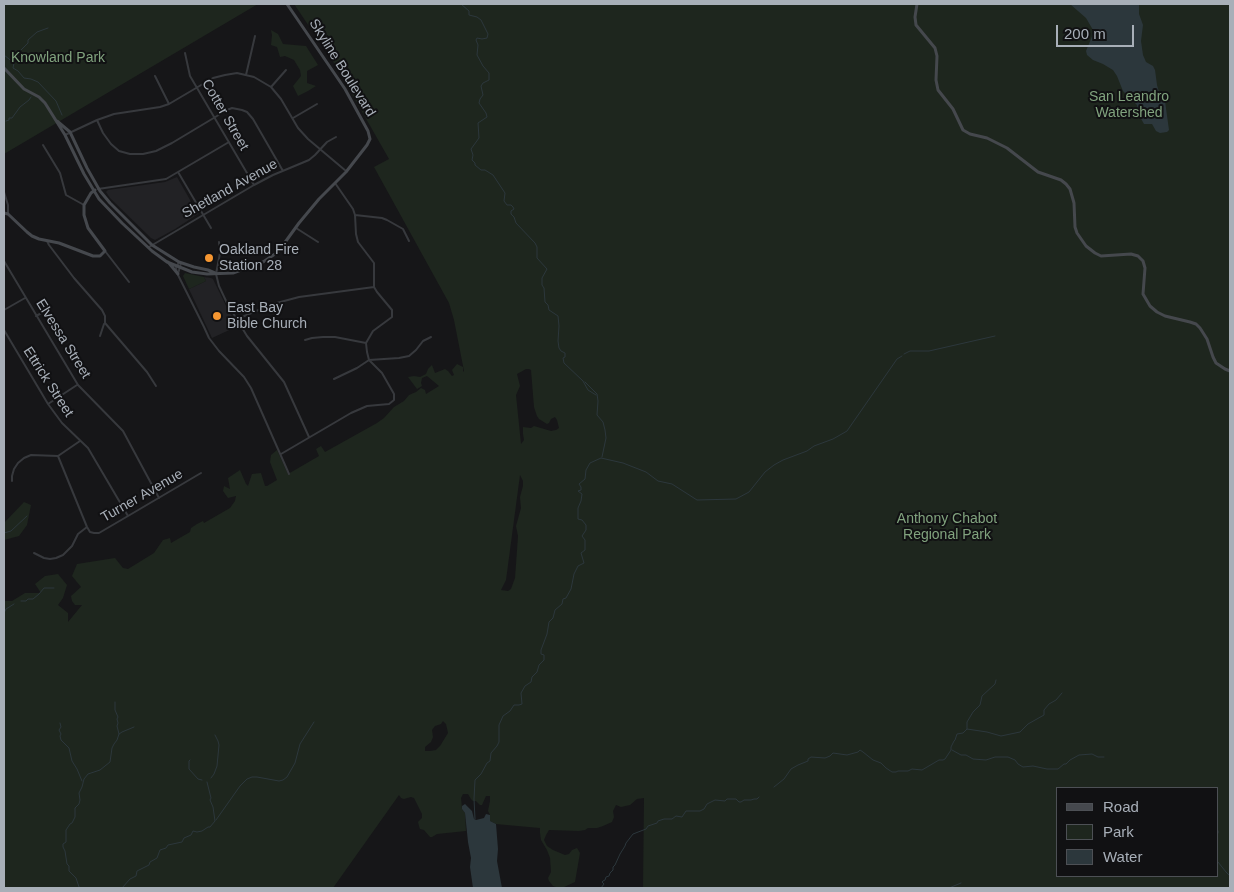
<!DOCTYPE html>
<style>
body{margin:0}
#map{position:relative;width:1234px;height:892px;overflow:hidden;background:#161618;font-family:Helvetica,sans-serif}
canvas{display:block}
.frame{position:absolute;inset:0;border:5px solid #a8afb8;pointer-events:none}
.legend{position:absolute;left:1056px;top:787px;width:162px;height:90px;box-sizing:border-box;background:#111113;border:1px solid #4d5055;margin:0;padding:6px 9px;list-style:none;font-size:15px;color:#a8afb8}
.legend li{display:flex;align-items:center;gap:10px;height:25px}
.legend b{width:25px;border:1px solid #4d5055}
.scale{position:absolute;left:1056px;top:25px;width:78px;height:22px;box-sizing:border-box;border:2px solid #a8afb8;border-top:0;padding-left:6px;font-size:15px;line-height:18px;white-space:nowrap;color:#a8afb8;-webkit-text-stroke:4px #111113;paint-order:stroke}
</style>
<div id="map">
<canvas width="1234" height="892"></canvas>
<div class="frame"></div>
<ul class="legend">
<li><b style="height:6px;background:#45484d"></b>Road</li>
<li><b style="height:14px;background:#1e261e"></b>Park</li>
<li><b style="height:14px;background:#2c373c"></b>Water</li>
</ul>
<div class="scale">200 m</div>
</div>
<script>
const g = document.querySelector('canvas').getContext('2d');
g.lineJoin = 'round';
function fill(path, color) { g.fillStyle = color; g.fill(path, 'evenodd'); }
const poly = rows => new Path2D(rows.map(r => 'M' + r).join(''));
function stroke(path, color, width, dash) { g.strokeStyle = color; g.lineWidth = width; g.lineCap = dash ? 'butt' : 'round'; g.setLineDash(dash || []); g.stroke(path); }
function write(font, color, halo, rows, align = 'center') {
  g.font = font + ' Helvetica,sans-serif'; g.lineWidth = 4; g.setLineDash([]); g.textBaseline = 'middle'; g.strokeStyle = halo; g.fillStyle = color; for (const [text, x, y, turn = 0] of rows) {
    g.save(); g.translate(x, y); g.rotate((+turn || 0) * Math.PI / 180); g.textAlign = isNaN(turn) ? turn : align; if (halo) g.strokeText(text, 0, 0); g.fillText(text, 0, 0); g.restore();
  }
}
fill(poly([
 [177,177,198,214,175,229,155,240,151,238,110,198,106,192,108,190,165,182],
 [204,277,211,278,213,279,228,310,238,326,212,338,189,289,206,281]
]), '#222225');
fill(poly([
 [4,4,258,4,4,154],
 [294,4,1230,4,1230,888,643,888,644,798,637,799,630,805,621,807,616,805,613,811,614,817,612,822,603,826,597,828,588,828,585,830,579,831,549,830,546,835,544,840,547,846,553,850,565,855,569,854,572,850,577,848,580,853,575,882,562,888,559,888,553,886,549,881,548,878,551,872,550,858,547,850,541,840,540,833,540,828,496,824,490,821,490,815,488,811,490,801,490,796,486,796,482,805,480,805,476,801,473,801,471,799,468,794,463,794,461,798,462,809,465,813,466,831,437,834,432,837,430,837,424,830,420,829,419,826,418,822,422,818,422,814,414,798,411,797,404,799,401,798,399,795,333,888,4,888,4,601,12,601,25,593,41,593,35,584,45,576,58,574,67,585,63,598,58,605,68,613,68,622,82,605,75,605,72,601,71,596,81,587,72,576,77,564,115,558,123,568,128,569,154,553,163,540,170,538,171,543,190,532,191,528,197,524,203,521,204,523,230,508,235,501,236,496,228,498,223,491,224,486,230,489,228,478,240,470,246,484,248,486,252,474,261,473,265,486,267,486,277,480,270,462,271,455,277,450,288,474,319,456,316,449,321,446,325,452,377,423,384,418,394,407,404,401,409,395,416,392,421,388,425,390,426,394,439,386,427,376,422,378,421,383,422,386,417,389,408,377,414,376,420,377,426,374,428,369,432,365,435,373,445,369,448,371,452,376,454,375,452,370,457,364,463,367,463,372,464,371,454,320,449,303,374,167,389,159,336,66],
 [526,369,529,369,531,370,534,407,537,416,539,419,547,424,549,423,551,419,555,417,557,420,559,428,556,430,551,431,534,426,531,428,523,427,523,434,524,440,521,444,516,395,520,386,517,374],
 [520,475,523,481,523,486,520,497,521,508,516,526,518,536,515,578,511,589,508,591,501,590,506,580],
 [443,721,446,724,448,733,440,746,436,750,430,751,425,751,425,747,431,742,433,737,432,730,435,726,441,724],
 [1058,788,1218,788,1218,876,1058,876],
 [271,30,278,34,283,44,306,46,318,65,307,71,307,83,316,86,308,91,298,96,293,86,301,76,300,70,294,60,285,56,280,57,277,47,271,45,272,35],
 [185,273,204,277,206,281,189,289,183,276],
 [24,502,31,505,27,525,19,536,4,540,4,523]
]), '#1e261e');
fill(poly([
 [1070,4,1139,4,1139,14,1143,25,1141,41,1143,55,1146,62,1153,66,1155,70,1157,85,1159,92,1165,101,1169,130,1167,132,1160,133,1156,131,1152,124,1144,124,1139,115,1137,105,1123,91,1117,76,1113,70,1103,64,1093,60,1087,55,1086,51,1093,34,1093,30,1086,18],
 [465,804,472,811,474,819,476,820,484,818,486,814,490,815,490,821,496,824,498,849,497,861,502,888,473,888,470,867,471,858,468,842,465,813,462,809,462,806]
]), '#2c373c');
stroke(poly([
 [461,4,469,11,469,15,477,17,481,20,488,34,487,38,482,39,477,38,476,40,478,45,477,55,483,66,489,73,489,80,483,83,481,86,483,95,480,99,479,103,486,113,487,117,478,123,479,138,471,149,473,155,472,160,475,163,475,165,481,170,485,170,493,175,505,193,504,201,507,205,511,205,513,207,514,209,511,211,511,214,514,217,516,223,535,243,537,247,537,258,547,269,542,278,542,285,544,288,545,302,548,305,549,310,558,316,559,326,558,341,559,348,561,351,565,353,565,357,563,358,564,363,583,381,588,390,596,395],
 [4,55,14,63,13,68,18,71,24,78,31,79,38,82,56,101,62,115],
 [12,61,15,58,16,55,28,43,28,40,37,32,48,28],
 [6,121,9,120,9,118,12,118,20,107,29,100,31,97],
 [904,354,910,351,929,351,995,336],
 [585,382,597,394,598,401,597,415,603,422,605,430,606,438,602,457],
 [4,533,11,531,27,516],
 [21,601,26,601,28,599,33,599,39,594,44,588,54,588],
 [4,613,6,609,14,604],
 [115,702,115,710,118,717,117,719,118,723,117,726,119,734],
 [60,723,61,727,59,730,61,734,60,736,61,740,69,748,72,761,77,769,82,781],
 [967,729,967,722,973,712,980,705,982,696,995,684,996,680],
 [952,750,961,755,966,755,973,759,986,760,995,757,1008,757,1015,760,1018,764,1023,767,1033,766,1047,769,1058,769,1064,764,1066,764,1070,760,1079,755,1092,754,1098,757,1104,757],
 [190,760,189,761,189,769,198,779,202,780],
 [211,778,214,774,217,766,219,745,218,741,215,735],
 [774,787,784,779,791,769,798,765,808,761,808,759,811,757,825,758,830,756,833,753,847,755,858,752,860,750,863,752,873,760,881,763,886,768,892,772,896,772,898,771,908,771,912,769,922,770,939,760,943,760,945,759,951,750,951,747,954,741,955,740,957,734,963,733,967,729,987,732,1001,736,1020,732,1028,724,1044,715,1044,710,1049,704,1056,700,1062,693],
 [475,819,474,799,475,780,481,774,487,763,490,761,491,753,497,746,499,742,499,725,503,716,510,711,514,705,519,705,522,704,521,693,525,686,531,682,532,677,537,672,539,665,544,660,544,655,541,654,541,650,547,634,549,622,553,618,555,610,562,604,563,599,566,598,571,589,574,574,578,566,584,563,581,553,585,550,585,540,582,536,586,530,586,525,582,520,578,519,578,508,581,501,582,494,578,491,581,490,581,487,579,484,585,479,586,470,590,463,601,458,623,463,646,472,658,481,672,484,697,500,736,499,749,492,765,472,774,465,783,460,807,451,814,446,833,439,847,431,897,359,902,356],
 [216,820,240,786,247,779,252,777,257,777,279,781,283,780,287,777,295,763,300,744,314,722],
 [1218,833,1218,831],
 [1218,862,1226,872,1230,876],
 [81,888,79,887,76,878,69,871,69,866,67,864,65,851,63,847,63,844,66,842,66,830,70,824,72,823,75,817,75,808,79,804,80,800,79,793,82,787,84,779,88,774,100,770,110,762,112,748,114,744,117,740,119,734,122,732,134,727],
 [122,888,130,879,136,876,137,871,149,865,150,862,157,858,160,850,166,848,168,845,182,842,184,838,191,835,193,831,197,832,202,831,208,827,210,827,215,821,213,807,210,800,211,798,207,782],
 [601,888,604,884,602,882,603,881,605,880,606,877,609,876,610,873,613,870,613,867,615,865,620,854,625,846,626,843,633,834,646,829,648,826,657,823,658,821,664,819,672,819,676,816,682,817,686,811,700,811,704,809,707,804,715,800,725,801,727,799,736,799,739,802,741,802,744,800,751,800,754,799,757,799,759,797],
 [949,888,961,883]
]), '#2c373c', 1);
stroke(poly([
 [185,53,190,76,254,185],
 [246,75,255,36],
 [155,76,169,104],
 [271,87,286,70],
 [293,118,317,104],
 [97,120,103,133,111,144,119,151,130,154,143,154,156,151,172,143,227,110,232,108,242,110,247,112,253,119,283,171],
 [65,135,97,120,114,114,160,107,169,104,213,78,225,75,237,73,254,77,271,87,281,99,298,128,308,139,346,171],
 [43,145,60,173,66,195,84,205],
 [178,172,211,228],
 [98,189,166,179,229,142],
 [4,192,8,205,8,214],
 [355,215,382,218,387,220,403,229,409,241],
 [296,228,318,242],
 [47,241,49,245,74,278,102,310,105,316,105,323,147,372,156,386],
 [219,242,220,253,216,274,219,286,227,303,247,336,284,382,309,437],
 [149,247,254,185,273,175,309,160,315,155,327,142,336,137],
 [105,251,129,282],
 [4,261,78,385,123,431,159,498],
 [179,262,176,268,177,273,204,327,209,338,219,351,244,377,251,388,289,474],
 [178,274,181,263],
 [4,310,25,298],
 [36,316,51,308],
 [237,319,273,304,299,297,374,287],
 [4,330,48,404,62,423,88,448,128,516],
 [100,336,104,324],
 [305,340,312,338,323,337,335,337,366,343],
 [334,379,357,368,369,360,399,358,409,356,416,350,423,341,431,337],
 [48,404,77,385],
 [281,454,351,413,367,406,389,404,394,400,394,394,382,373,369,360,367,352,366,343,373,331,392,317,392,310,377,292,374,287,374,263,358,242,356,234,355,215,353,209,335,183],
 [58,456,87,527,90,532,94,533,99,533,128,516,201,473],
 [12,481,12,476,14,469,18,463,24,458,31,455,58,456,80,441],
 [34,553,44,558,50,559,56,558,63,555,72,546,78,534,87,527]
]), '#37393d', 2);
stroke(poly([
 [917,4,915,17,916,25,935,48,937,56,936,80,938,90,953,109,963,130,970,134,987,138,1007,148,1038,172,1061,180,1066,184,1070,189,1074,203,1075,227,1077,233,1086,246,1095,253,1101,256,1131,254,1138,256,1143,261,1145,268,1143,294,1150,306,1157,312,1165,316,1190,322,1196,324,1200,328,1207,339,1213,357,1216,363,1225,369,1230,371],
 [4,68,24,89,39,97,45,103,65,135,84,174,99,199,122,223,152,251,167,262,192,272,207,274,233,273,263,262,278,252,299,223,319,199,346,172,367,145,370,139,368,131,345,89,287,4],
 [57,121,70,132,87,168,100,191,110,203,152,245,179,262,194,267,208,270,215,273],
 [4,213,8,214,27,232,32,236,39,239,59,243,93,256,100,256,105,251,88,228,84,215,84,205,91,193,95,190],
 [168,262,178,274]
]), '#45484d', 3);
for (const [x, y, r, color] of [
 [209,258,5,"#f59631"],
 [217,316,5,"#f59631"]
]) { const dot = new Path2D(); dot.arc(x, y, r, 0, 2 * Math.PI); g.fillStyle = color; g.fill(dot); stroke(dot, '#111113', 2); }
write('14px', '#81a37e', '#111113', [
 ["Knowland Park",58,58],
 ["San Leandro",1129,97],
 ["Watershed",1129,113],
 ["Anthony Chabot",947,519],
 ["Regional Park",947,535]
]);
write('14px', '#a8afb8', '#111113', [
 ["Skyline Boulevard",342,68,58],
 ["Cotter Street",225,115,60],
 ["Shetland Avenue",230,189,-29],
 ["Elvessa Street",63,339,58],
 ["Ettrick Street",48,382,57],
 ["Turner Avenue",142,496,-30]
]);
write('14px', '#a8afb8', '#111113', [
 ["Oakland Fire",219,250],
 ["Station 28",219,266],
 ["East Bay",227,308],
 ["Bible Church",227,324]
], 'left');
</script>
